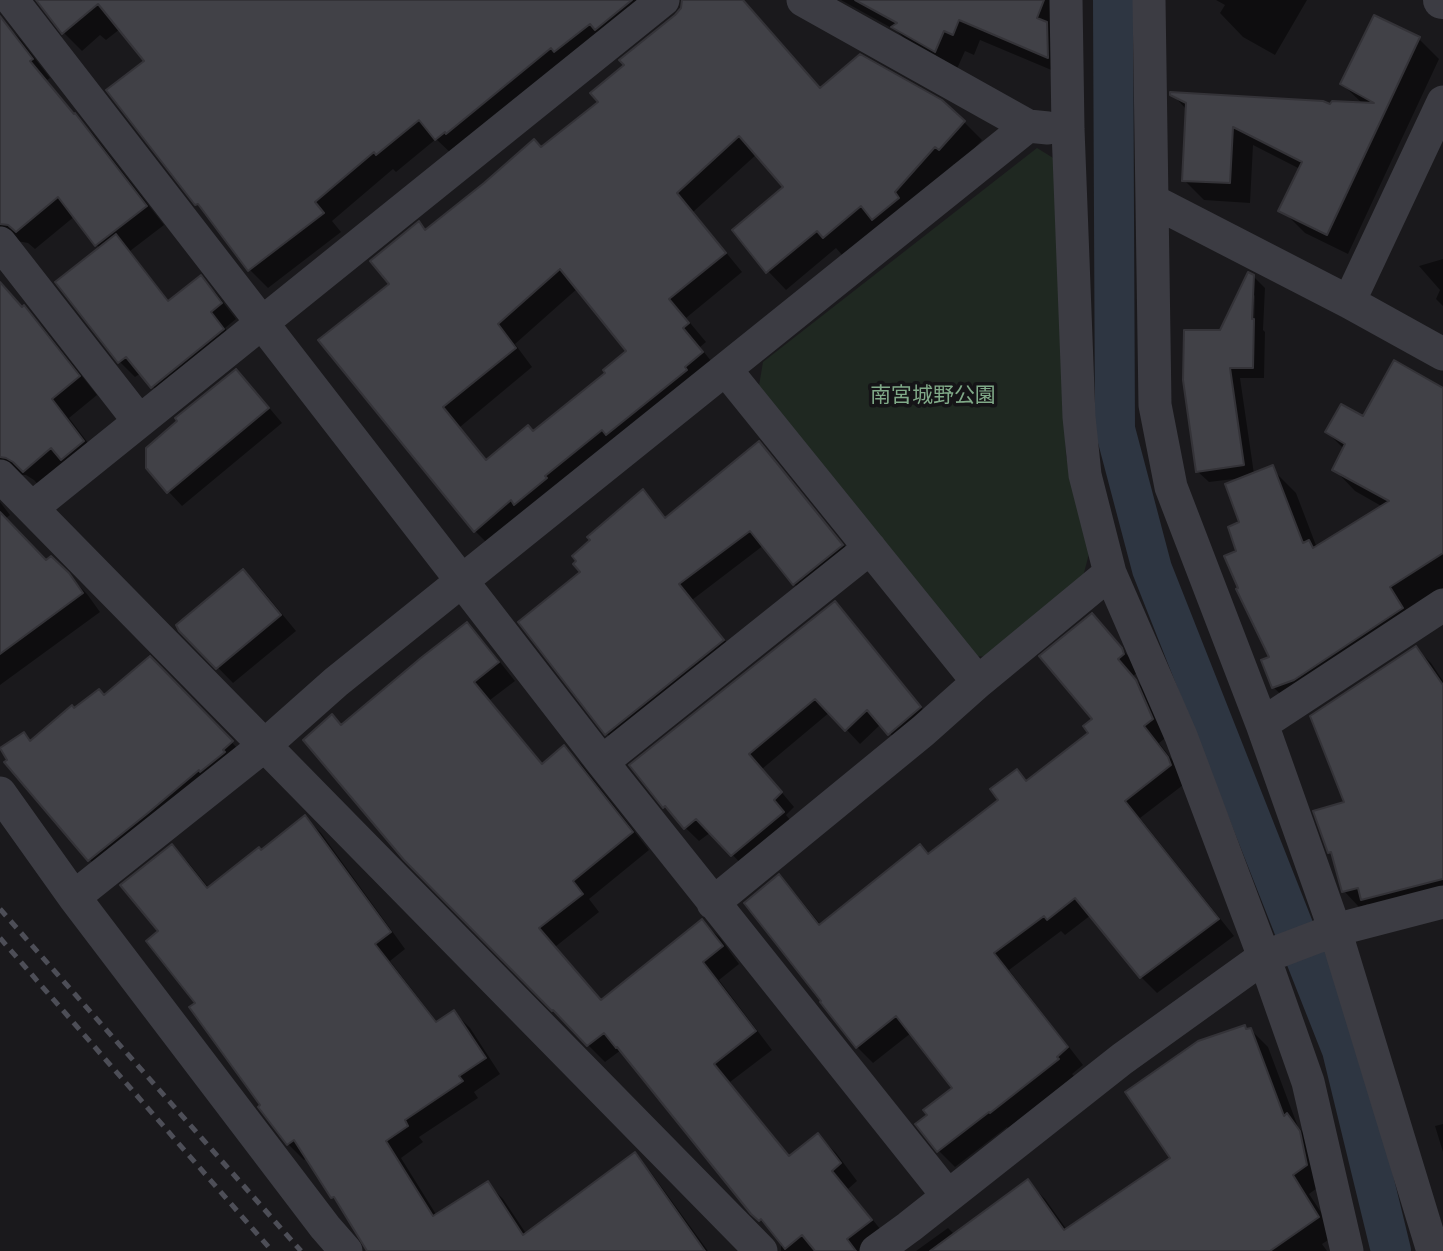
<!DOCTYPE html>
<meta charset="utf-8">
<style>
body{margin:0}
canvas{display:block;background:#1a191c}
</style>
<canvas width="1443" height="1251"></canvas>
<script>
const g = document.querySelector('canvas').getContext('2d');
g.lineJoin = 'round';
function fill(path, color) { g.fillStyle = color; g.fill(path, 'evenodd'); }
const poly = rows => new Path2D(rows.map(r => 'M' + r).join(''));
function stroke(path, color, width, dash) { g.strokeStyle = color; g.lineWidth = width; g.lineCap = dash ? 'butt' : 'round'; g.setLineDash(dash || []); g.stroke(path); }
function write(font, color, halo, rows, align = 'center') {
  g.font = font + ' "Varela Round","Noto Sans JP",sans-serif'; g.lineWidth = 7; g.setLineDash([]); g.textBaseline = 'middle'; g.strokeStyle = halo; g.fillStyle = color; for (const [text, x, y, turn = 0] of rows) {
    g.save(); g.translate(x, y); g.rotate((+turn || 0) * Math.PI / 180); g.textAlign = isNaN(turn) ? turn : align; if (halo) g.strokeText(text, 0, 0); g.fillText(text, 0, 0); g.restore();
  }
}
fill(poly([
 [1037,148,1058,161,1066,456,1090,550,1081,584,995,657,970,656,759,386,763,362]
]), '#1f2821');
fill(poly([
 [39,0,677,0,455,157,436,139,396,172,393,169,332,221,341,232,268,288,250,270,211,218,197,204,146,61,120,29,106,40,100,35,82,51,64,33],
 [701,0,739,0,782,44,821,89,964,122,982,140,958,167,954,164,912,212,842,255,836,248,786,290,768,271,785,188,757,154,693,212,742,272,686,318,706,342,700,347,719,371,493,549,475,531,391,284,426,231,542,149,600,102],
 [578,288,629,351,608,373,533,433,488,461,460,427,532,367,515,344],
 [841,0,1064,0,1068,77,980,40,974,55,965,51,956,71,914,48,897,31],
 [1216,0,1307,0,1275,55,1243,37,1220,13,1225,5],
 [2,21,20,39,50,78,47,80,80,121,93,134,164,225,130,251,170,302,201,278,216,293,236,319,225,328,238,345,167,402,141,373,135,377,120,362,57,282,100,249,75,216,35,249,28,243,17,241,0,255,0,22],
 [1419,39,1439,59,1348,254,1305,233,1285,213,1300,169,1253,145,1250,203,1204,200,1184,180,1187,110,1172,94,1331,106,1363,104,1342,84],
 [1443,259,1443,306,1436,299,1440,290,1419,266],
 [1253,276,1265,288,1263,330,1265,332,1264,378,1240,378,1254,474,1274,471,1296,493,1317,548,1383,507,1355,491,1334,469,1344,449,1327,432,1443,390,1443,588,1410,609,1295,708,1273,687,1271,658,1239,552,1242,523,1242,478,1209,482,1197,471,1221,332],
 [1255,295,1254,327,1250,327,1251,299],
 [0,281,23,308,42,326,97,395,69,418,101,460,42,489,34,480,26,475,13,475,0,488],
 [236,371,250,385,282,423,182,506,168,491],
 [759,443,773,458,856,560,809,598,794,584,764,545,692,600,737,655,621,748,607,734,583,572,643,492,667,519],
 [0,502,10,515,5,519,46,562,51,558,87,594,100,612,0,685],
 [243,571,259,586,296,631,233,683,181,630],
 [835,603,849,617,933,722,903,747,881,724,860,744,830,712,762,769,794,807,786,815,796,827,746,869,711,832,699,841,664,807,632,765],
 [1092,615,1137,666,1139,671,1133,676,1152,699,1168,736,1159,743,1184,775,1187,782,1140,818,1234,936,1157,993,1141,977,1091,915,1065,935,1061,931,1009,970,1083,1065,1072,1074,1074,1076,1008,1128,1007,1127,955,1167,939,1151,954,1089,911,1033,873,1063,857,1047,779,877,795,893,821,925,929,856,1001,800,1017,771,1028,782,1091,733,1095,719],
 [467,625,484,642,515,681,490,700,544,765,564,747,582,765,649,850,589,899,599,912,555,947,602,1001,702,921,720,938,739,964,719,980,772,1050,730,1082,791,1157,818,1135,836,1153,857,1181,848,1189,893,1245,884,1251,781,1251,781,1245,776,1236,753,1213,621,1050,605,1062,588,1045,342,726],
 [1416,648,1431,663,1443,681,1443,898,1378,915,1368,904,1359,907,1344,891,1333,856,1330,852,1347,803],
 [150,659,246,757,104,874,90,860,7,762,24,734,31,742,74,710,105,697],
 [305,817,321,833,405,949,390,961,438,1023,454,1012,470,1028,500,1074,474,1092,478,1098,419,1137,423,1142,401,1158,437,1216,487,1183,503,1199,527,1235,634,1155,650,1171,708,1251,376,1251,342,1207,332,1197,307,1158,304,1160,288,1144,260,1107,262,1105,197,1003,161,931,172,846,188,862,209,888,261,852],
 [1251,1030,1268,1047,1298,1127,1304,1133,1324,1183,1309,1194,1336,1235,1322,1244,1327,1251,916,1251,948,1228,955,1235,1028,1182,1045,1199,1067,1230,1172,1159,1248,1031],
 [1443,1124,1443,1152,1435,1126]
]), '#0007');
stroke(poly([
 [1113,0,1115,429,1152,569,1342,1050,1391,1251]
]), '#2e3642', 40);
const building = poly([
 [36,0,632,0,595,30,590,24,554,52,551,48,446,134,445,132,435,140,419,120,376,155,374,152,315,202,324,213,248,271,198,204,195,205,106,90,144,61,98,4,62,34,36,0],
 [682,0,743,0,820,88,860,54,942,100,965,121,939,150,935,147,895,192,899,198,872,220,861,206,823,238,817,231,766,273,732,230,783,187,739,136,677,193,726,253,669,299,689,323,683,328,703,352,685,367,687,370,606,435,602,430,545,476,547,478,514,505,511,500,474,532,318,340,389,284,370,261,419,221,425,230,484,183,534,139,541,147,598,102,590,93,624,65,619,60,675,15,681,8,682,0],
 [560,269,626,351,603,370,605,373,533,431,528,425,486,460,443,407,516,348,498,324,560,269],
 [855,0,1044,0,1037,18,1047,22,1048,58,959,20,953,35,944,31,935,52,891,27,897,23,855,0],
 [1374,15,1420,37,1327,235,1278,211,1302,162,1233,127,1230,183,1182,181,1186,103,1170,95,1170,92,1323,101,1330,104,1332,101,1374,103,1340,84,1374,15],
 [0,16,33,59,30,61,74,114,75,113,147,206,95,246,58,197,16,232,8,225,0,224,0,16],
 [116,234,168,301,201,275,222,303,211,312,224,329,151,388,126,357,118,363,55,282,116,234],
 [1248,272,1254,275,1252,319,1254,319,1253,368,1230,368,1244,465,1196,472,1183,380,1184,330,1220,330,1248,272],
 [0,282,22,307,24,305,80,376,52,399,84,441,61,460,51,448,23,472,13,462,6,458,0,457,0,282],
 [1394,360,1443,388,1443,553,1390,587,1403,608,1294,680,1272,688,1261,660,1269,657,1236,589,1238,588,1224,556,1236,551,1228,527,1239,522,1225,484,1273,465,1303,543,1309,540,1313,548,1389,501,1332,470,1345,444,1325,432,1341,404,1363,416,1394,360],
 [236,369,269,408,167,493,146,468,146,448,177,421,175,418,236,369],
 [759,441,843,545,793,585,750,531,679,584,724,640,605,735,518,622,580,572,573,564,576,561,572,556,590,540,587,537,643,489,665,518,759,441],
 [0,512,46,560,51,556,69,573,83,593,0,654,0,512],
 [243,569,281,615,216,669,179,631,176,625,243,569],
 [835,601,921,707,888,735,867,710,845,731,815,699,749,754,782,792,774,800,784,812,731,856,696,819,684,829,665,806,663,808,629,765,835,601],
 [1092,613,1122,648,1124,654,1118,659,1136,680,1153,719,1144,726,1168,757,1171,765,1125,801,1219,919,1140,978,1075,898,1047,920,1044,916,994,953,1068,1047,1057,1057,1059,1059,990,1113,989,1112,937,1152,915,1124,927,1115,923,1110,952,1088,896,1016,856,1048,820,1002,821,1001,744,903,779,874,819,925,920,844,928,854,998,800,990,789,1017,769,1026,781,1088,733,1083,726,1092,719,1039,656,1092,613],
 [467,622,499,662,474,682,542,764,564,745,633,832,573,881,583,894,539,928,601,1000,702,919,723,946,703,962,756,1031,714,1064,789,1156,818,1133,841,1163,832,1171,872,1220,847,1239,856,1251,815,1251,802,1235,785,1249,761,1219,759,1221,751,1214,617,1047,616,1048,604,1033,587,1046,553,1010,552,1011,404,860,303,740,332,714,341,725,422,657,467,622],
 [1416,646,1443,685,1443,879,1361,900,1358,888,1342,892,1331,852,1328,853,1313,811,1344,802,1310,716,1416,646],
 [150,656,233,741,223,750,225,752,200,772,199,770,148,813,88,861,4,762,7,760,0,748,24,732,30,741,72,705,74,708,99,689,104,695,150,656],
 [305,815,391,932,375,944,436,1022,454,1010,486,1058,459,1076,463,1081,405,1120,408,1126,386,1141,433,1216,488,1181,523,1235,635,1152,705,1251,367,1251,334,1197,331,1198,294,1140,287,1145,258,1107,260,1105,189,1007,195,1003,146,941,158,931,120,885,172,844,207,888,259,847,261,850,305,815],
 [1245,1025,1246,1029,1251,1028,1284,1116,1287,1113,1300,1131,1307,1165,1293,1175,1319,1217,1270,1251,930,1251,1028,1179,1064,1230,1170,1158,1125,1092,1198,1041,1245,1025]
]);
fill(building, '#414147');
stroke(building, '#343338', 2);
stroke(poly([
 [12,0,602,762,948,1196],
 [803,0,1028,126,1048,128],
 [1066,0,1068,129,1079,417,1085,475,1110,573,1181,736,1264,957,1308,1082,1347,1251],
 [1149,0,1155,405,1171,487,1262,724,1335,930,1433,1251],
 [1153,201,1349,302,1443,354],
 [0,243,139,421],
 [1349,302,1443,102],
 [726,370,978,682],
 [0,476,761,1251],
 [32,508,663,0],
 [1262,724,1443,605],
 [602,762,870,548],
 [0,793,74,897,325,1227,346,1251],
 [74,897,265,745,336,682,1028,126],
 [713,903,923,731,978,682,1110,573],
 [876,1251,909,1227,1122,1059,1264,957,1335,930,1443,902]
]), '#3c3c43', 33);
stroke(poly([
 [1442,0,1443,0]
]), '#3c3c43', 38);
stroke(poly([
 [0,909,301,1251],
 [0,938,272,1251]
]), '#4d4e57', 5, [9, 7]);
write('21px', '#80a988', '#151417', [
 ["南宮城野公園",933,396]
]);
</script>
